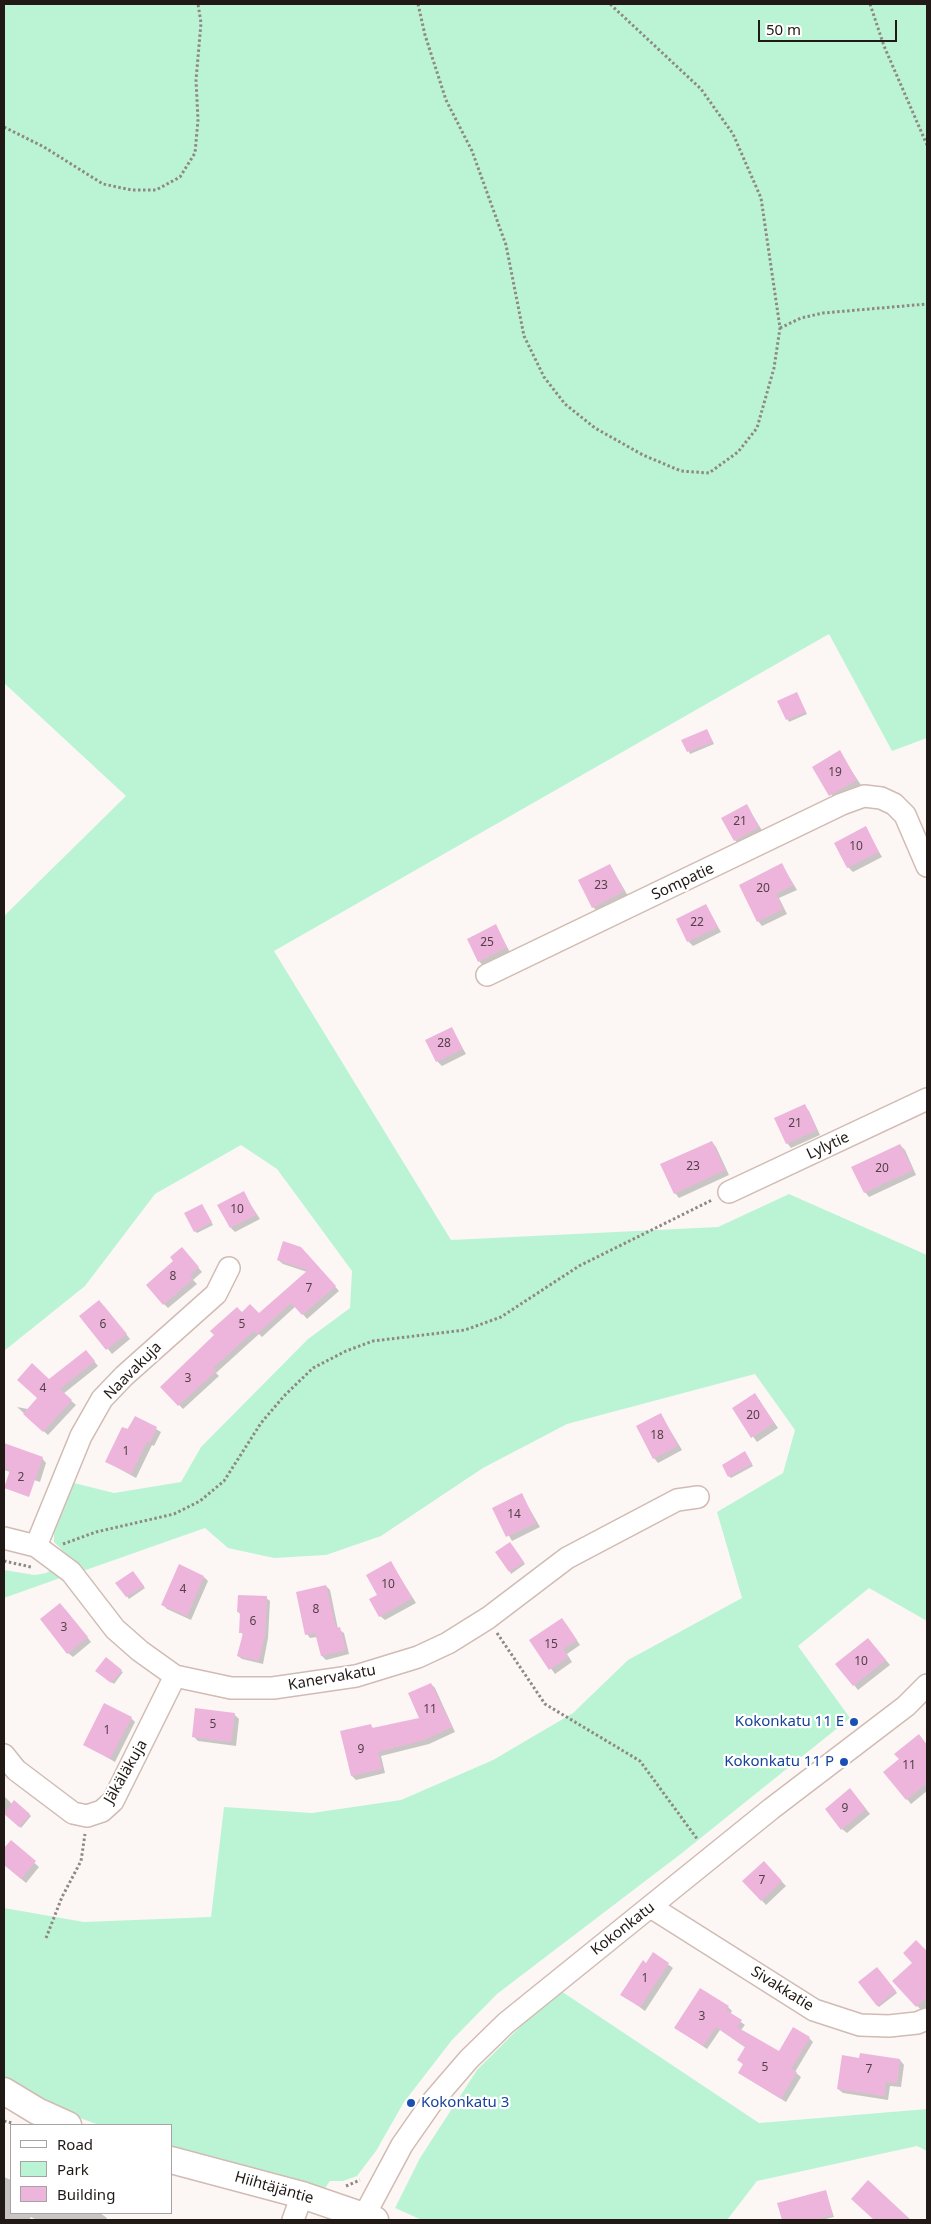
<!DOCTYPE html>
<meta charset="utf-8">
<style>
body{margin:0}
#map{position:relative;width:931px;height:2224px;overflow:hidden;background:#fcf7f5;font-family:"Noto Sans",sans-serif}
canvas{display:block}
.frame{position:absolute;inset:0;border:5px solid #211916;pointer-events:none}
.legend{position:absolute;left:10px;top:2124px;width:162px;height:90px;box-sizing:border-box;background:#fff;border:1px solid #a6a3a2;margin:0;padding:6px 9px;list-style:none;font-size:15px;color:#211916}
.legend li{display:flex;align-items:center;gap:10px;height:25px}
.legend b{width:25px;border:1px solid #a6a3a2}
.scale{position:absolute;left:758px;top:20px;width:139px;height:22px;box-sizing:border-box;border:2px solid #211916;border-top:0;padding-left:6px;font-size:15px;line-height:18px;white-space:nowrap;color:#211916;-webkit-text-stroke:4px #fff;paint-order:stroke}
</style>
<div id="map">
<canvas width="931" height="2224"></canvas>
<div class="frame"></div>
<ul class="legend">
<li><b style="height:6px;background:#fff"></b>Road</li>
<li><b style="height:14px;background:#bbf4d5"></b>Park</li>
<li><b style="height:14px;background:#eeb5dc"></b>Building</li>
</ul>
<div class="scale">50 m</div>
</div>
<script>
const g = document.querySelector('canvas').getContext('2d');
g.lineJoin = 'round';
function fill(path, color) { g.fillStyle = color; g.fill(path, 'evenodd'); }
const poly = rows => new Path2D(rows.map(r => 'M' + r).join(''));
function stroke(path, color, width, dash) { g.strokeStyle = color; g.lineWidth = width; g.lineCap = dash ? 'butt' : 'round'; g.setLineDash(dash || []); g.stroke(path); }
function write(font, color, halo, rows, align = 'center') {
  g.font = font + ' "Noto Sans",sans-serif'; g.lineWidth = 4.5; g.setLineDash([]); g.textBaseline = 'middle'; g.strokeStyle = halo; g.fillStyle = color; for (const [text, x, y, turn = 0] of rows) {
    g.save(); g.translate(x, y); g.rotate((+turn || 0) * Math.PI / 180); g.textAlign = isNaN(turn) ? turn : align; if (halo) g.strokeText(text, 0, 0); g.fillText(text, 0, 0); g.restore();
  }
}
fill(poly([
 [4,4,927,4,927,738,892,751,829,634,274,951,451,1240,718,1227,789,1194,927,1255,927,1621,869,1588,798,1646,850,1718,682,1853,497,1994,452,2040,404,2102,376,2151,357,2176,343,2181,330,2181,323,2191,171,2149,171,2125,99,2125,72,2115,4,2077,4,1908,84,1922,211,1917,224,1807,312,1813,401,1800,493,1760,573,1713,628,1660,742,1598,717,1512,783,1473,795,1430,755,1374,567,1424,483,1468,381,1536,326,1555,274,1558,228,1548,205,1528,83,1571,54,1542,54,1531,74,1483,114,1493,181,1482,201,1447,308,1339,350,1308,352,1271,277,1169,241,1145,155,1194,85,1286,4,1351,4,916,126,796,4,683],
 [4,1570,35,1575,46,1573,51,1570,63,1577,4,1598],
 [558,1989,759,2123,927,2109,927,2151,917,2146,757,2181,727,2220,422,2220,395,2208,420,2158,477,2070]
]), '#bbf4d5');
fill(poly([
 [798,696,807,714,789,722,779,702],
 [707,730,714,744,690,754,683,740],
 [839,752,861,785,835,800,814,768],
 [747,806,763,832,739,845,735,840],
 [865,828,882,857,853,872,848,867],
 [610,865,628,896,598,912,593,907],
 [782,865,797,890,779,898,787,914,762,926,758,921],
 [706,906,721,932,693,946,688,941],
 [495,926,510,952,483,966,479,961],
 [451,1028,466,1054,442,1066,437,1061],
 [805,1106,809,1111,820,1135,791,1148,787,1143],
 [712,1142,716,1147,729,1175,679,1198,675,1193],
 [900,1145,905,1150,916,1175,869,1197,865,1192],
 [243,1193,260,1219,235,1232,231,1228],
 [202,1205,213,1225,197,1233,195,1231],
 [186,1253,202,1272,193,1280,197,1284,168,1308,164,1304],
 [306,1253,339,1291,307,1319,296,1306,262,1337,259,1334,216,1373,219,1376,183,1409,162,1387,242,1313,259,1315,307,1272,283,1264,278,1260],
 [104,1306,130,1339,112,1354,81,1316],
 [90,1356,98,1366,63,1394,76,1405,48,1435,17,1407,55,1414,49,1381],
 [759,1400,778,1428,757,1442,733,1408],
 [661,1415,682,1450,658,1463,654,1458],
 [135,1417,161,1432,154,1446,152,1445,136,1478,107,1462],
 [4,1445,42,1458,46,1463,40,1482,4,1470],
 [747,1455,753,1466,731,1478,729,1476],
 [521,1494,540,1527,512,1541,493,1508],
 [512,1545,525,1564,511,1574,510,1572],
 [391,1563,416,1603,385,1620,380,1616,379,1595],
 [135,1575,145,1588,129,1599,117,1583],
 [204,1577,208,1581,191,1620,167,1609,163,1605],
 [326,1586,330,1590,338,1629,344,1633,349,1654,326,1660,322,1656,317,1637,310,1638,307,1634],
 [266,1598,270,1601,268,1638,263,1664,242,1659,238,1656,243,1635,241,1632,241,1615,238,1612],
 [65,1609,91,1642,73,1657,68,1653],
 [566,1624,580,1645,567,1654,572,1662,555,1674,531,1641],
 [868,1639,890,1665,858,1690,854,1685],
 [121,1671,123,1672,114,1684,98,1672],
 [431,1684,435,1688,455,1732,429,1744,381,1756,385,1773,356,1780,352,1776,371,1726,374,1729,421,1719],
 [234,1714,239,1719,236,1746,198,1741,193,1736],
 [131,1718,135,1722,115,1762,84,1744],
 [923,1740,927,1745,927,1791,911,1804,885,1772],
 [854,1794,870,1814,847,1833,842,1829],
 [4,1796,12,1804,14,1801,31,1816,21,1828,4,1812],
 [11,1842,39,1867,26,1883,4,1864,4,1850],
 [764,1863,786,1886,766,1905,744,1881],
 [916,1942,927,1953,927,2006,922,2011,894,1981,914,1963],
 [654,1954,673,1968,645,2011,622,1994],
 [879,1970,897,1993,879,2007,877,2005],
 [728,2007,732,2011,730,2014,745,2025,741,2030,779,2053,809,2038,813,2042,795,2072,801,2077,786,2102,739,2073,744,2065,739,2060,746,2048,720,2030,707,2049,676,2028],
 [860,2059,900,2060,904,2065,901,2087,890,2086,888,2100,843,2093,838,2089],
 [4,2177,11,2180,11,2213,100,2213,107,2218,106,2220,37,2220,31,2217,29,2220,4,2220],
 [825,2191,834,2217,821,2220,784,2220,779,2204]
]), '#0003');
fill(poly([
 [797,692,806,712,786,720,777,701],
 [707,729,713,742,687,752,681,740],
 [840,750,857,780,829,796,812,767],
 [747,804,759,827,734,841,721,818],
 [866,826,879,852,847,868,834,843],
 [782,863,793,885,776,894,783,909,757,922,739,885],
 [610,864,624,891,592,908,578,880],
 [706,904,718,927,687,942,676,919],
 [496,924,507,947,478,962,467,939],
 [452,1027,463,1049,436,1062,425,1040],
 [805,1104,817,1130,786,1144,774,1118],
 [712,1141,725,1170,674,1194,660,1164],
 [900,1144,913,1170,864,1193,851,1167],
 [244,1191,256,1215,230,1228,217,1205],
 [202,1204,212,1222,194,1232,184,1213],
 [283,1241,301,1247,336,1286,302,1315,291,1303,257,1334,254,1331,213,1368,216,1371,178,1406,160,1387,214,1335,210,1331,237,1307,242,1312,250,1304,259,1313,308,1270,277,1260],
 [182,1247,199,1267,190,1275,193,1279,163,1305,146,1285,173,1261,170,1257],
 [99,1300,127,1334,106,1350,79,1316],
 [86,1350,95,1361,60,1389,72,1400,43,1432,23,1414,37,1398,17,1380,32,1363,49,1379],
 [755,1393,774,1423,751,1438,732,1408],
 [661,1413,678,1446,653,1459,636,1426],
 [135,1416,157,1427,150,1443,147,1442,131,1474,105,1462,122,1427,128,1429],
 [4,1443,43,1457,29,1497,4,1488,10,1470,4,1468],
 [745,1451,752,1464,728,1477,722,1465],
 [522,1493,536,1523,506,1537,492,1508],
 [510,1542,524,1562,509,1572,495,1552],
 [391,1561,412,1598,379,1617,369,1599,377,1595,366,1575],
 [179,1564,204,1576,187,1616,161,1605],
 [133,1571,144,1586,126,1597,115,1583],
 [326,1585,336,1628,340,1627,346,1650,321,1656,315,1633,305,1635,296,1592],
 [238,1595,267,1596,265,1634,259,1661,237,1656,243,1633,239,1633,240,1612,237,1612],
 [60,1603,88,1637,67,1654,40,1619],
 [562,1618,577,1640,563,1649,568,1657,549,1670,529,1640],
 [868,1638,886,1660,853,1686,835,1664],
 [106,1657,122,1670,111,1683,95,1671],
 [431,1683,452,1727,424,1740,378,1752,382,1769,351,1776,340,1731,371,1724,372,1728,419,1718,408,1693],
 [104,1703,132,1717,110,1759,83,1745],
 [195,1708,235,1713,231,1742,192,1737],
 [919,1734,927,1745,927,1783,906,1800,883,1772,899,1759,894,1754],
 [850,1788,866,1809,841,1830,825,1809],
 [14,1800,30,1814,19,1827,4,1814],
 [11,1840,36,1861,21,1879,4,1865,4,1848],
 [764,1861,782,1881,761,1901,742,1881],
 [916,1940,926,1950,927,1949,927,1997,916,2007,892,1981,912,1963,903,1953],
 [653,1952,669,1963,640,2007,620,1995,643,1960,646,1963],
 [877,1967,896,1991,877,2006,858,1982],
 [700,1988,729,2006,726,2010,742,2020,737,2027,779,2051,793,2027,810,2037,791,2069,797,2072,781,2099,738,2073,743,2064,737,2060,745,2047,716,2027,703,2046,674,2028],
 [860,2053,900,2059,897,2083,886,2082,884,2096,837,2089,842,2055,859,2058],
 [868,2180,911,2220,874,2220,851,2199],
 [826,2190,833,2215,813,2220,782,2220,777,2203]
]), '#eeb5dc');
const minor = poly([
 [487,975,842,804,864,796,881,798,894,804,905,815,927,866],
 [729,1192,927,1099],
 [4,1538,36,1546,71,1572,115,1629,140,1651,175,1676,231,1688,273,1688,356,1676,418,1657,448,1643,488,1618,567,1558,677,1500,698,1497],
 [36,1546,81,1436,102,1399,124,1376,216,1294,229,1268],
 [4,1755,16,1770,73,1813,87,1816,102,1811,113,1801,175,1676],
 [651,1907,814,2010,860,2025,889,2026,917,2023,927,2019],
 [364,2216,402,2145,432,2102,469,2059,506,2023,771,1809,906,1706,927,1685],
 [293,2220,302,2195]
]);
const tertiary = poly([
 [4,2091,37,2111,68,2125],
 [171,2160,302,2195,375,2220]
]);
stroke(minor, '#d1bbb3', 24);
stroke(tertiary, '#d1bbb3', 29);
stroke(poly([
 [418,4,425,35,446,100,472,151,506,245,524,336,544,377,565,404,595,428,643,455,681,471,709,473,738,452,757,428,774,368,780,328,761,198,733,134,701,89,610,4],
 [870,4,884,46,927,145],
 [4,127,44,147,103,184,132,190,156,190,180,177,195,153,198,120,196,80,201,23,198,4],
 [780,328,801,318,823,313,927,304],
 [63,1544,96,1532,174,1514,200,1501,224,1481,261,1423,284,1396,313,1368,346,1351,373,1341,465,1330,501,1317,579,1266,712,1200],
 [4,1561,31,1567],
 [497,1633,545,1704,640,1761,698,1840],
 [46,1938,62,1897,81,1861,85,1834],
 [4,2121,12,2123],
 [346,2186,360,2180]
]), '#8f8986', 3, [2.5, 2.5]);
stroke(minor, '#fff', 21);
stroke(tertiary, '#fff', 26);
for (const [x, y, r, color] of [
 [854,1722,5,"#1a4fb4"],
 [844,1762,5,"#1a4fb4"],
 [411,2103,5,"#1a4fb4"]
]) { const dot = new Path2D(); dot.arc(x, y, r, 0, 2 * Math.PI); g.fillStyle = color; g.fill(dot); stroke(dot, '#fff', 2); }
write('12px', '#544048', null, [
 ["19",835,773],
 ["21",740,822],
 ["10",856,847],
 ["23",601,886],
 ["20",763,889],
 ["22",697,923],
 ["25",487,943],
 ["28",444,1044],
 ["21",795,1124],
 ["23",693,1167],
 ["20",882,1169],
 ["10",237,1210],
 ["8",173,1277],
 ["7",309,1289],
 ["6",103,1325],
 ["5",242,1325],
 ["3",188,1379],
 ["4",43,1389],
 ["20",753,1416],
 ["18",657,1436],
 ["1",126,1452],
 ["2",21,1478],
 ["14",514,1515],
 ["10",388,1585],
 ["4",183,1590],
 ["8",316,1610],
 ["6",253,1622],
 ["3",64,1628],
 ["15",551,1645],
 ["10",861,1662],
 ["11",430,1710],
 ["5",213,1725],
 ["1",107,1731],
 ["9",361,1750],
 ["11",909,1766],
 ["9",845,1809],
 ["7",762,1881],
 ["1",645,1979],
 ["3",702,2017],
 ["5",765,2068],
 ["7",869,2070]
]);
write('15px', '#211916', '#fff', [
 ["Sompatie",683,882,-25],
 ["Lylytie",828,1146,-25],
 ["Naavakuja",133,1371,-45],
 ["Kanervakatu",332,1678,-10],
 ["Jäkäläkuja",126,1772,-60],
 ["Kokonkatu",623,1929,-38],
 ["Sivakkatie",782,1989,32],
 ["Hiihtäjäntie",274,2188,16]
]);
write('15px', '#164399', '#fff', [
 ["Kokonkatu 11 E",844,1722],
 ["Kokonkatu 11 P",834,1762],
 ["Kokonkatu 3",421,2103,"left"]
], 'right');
</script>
